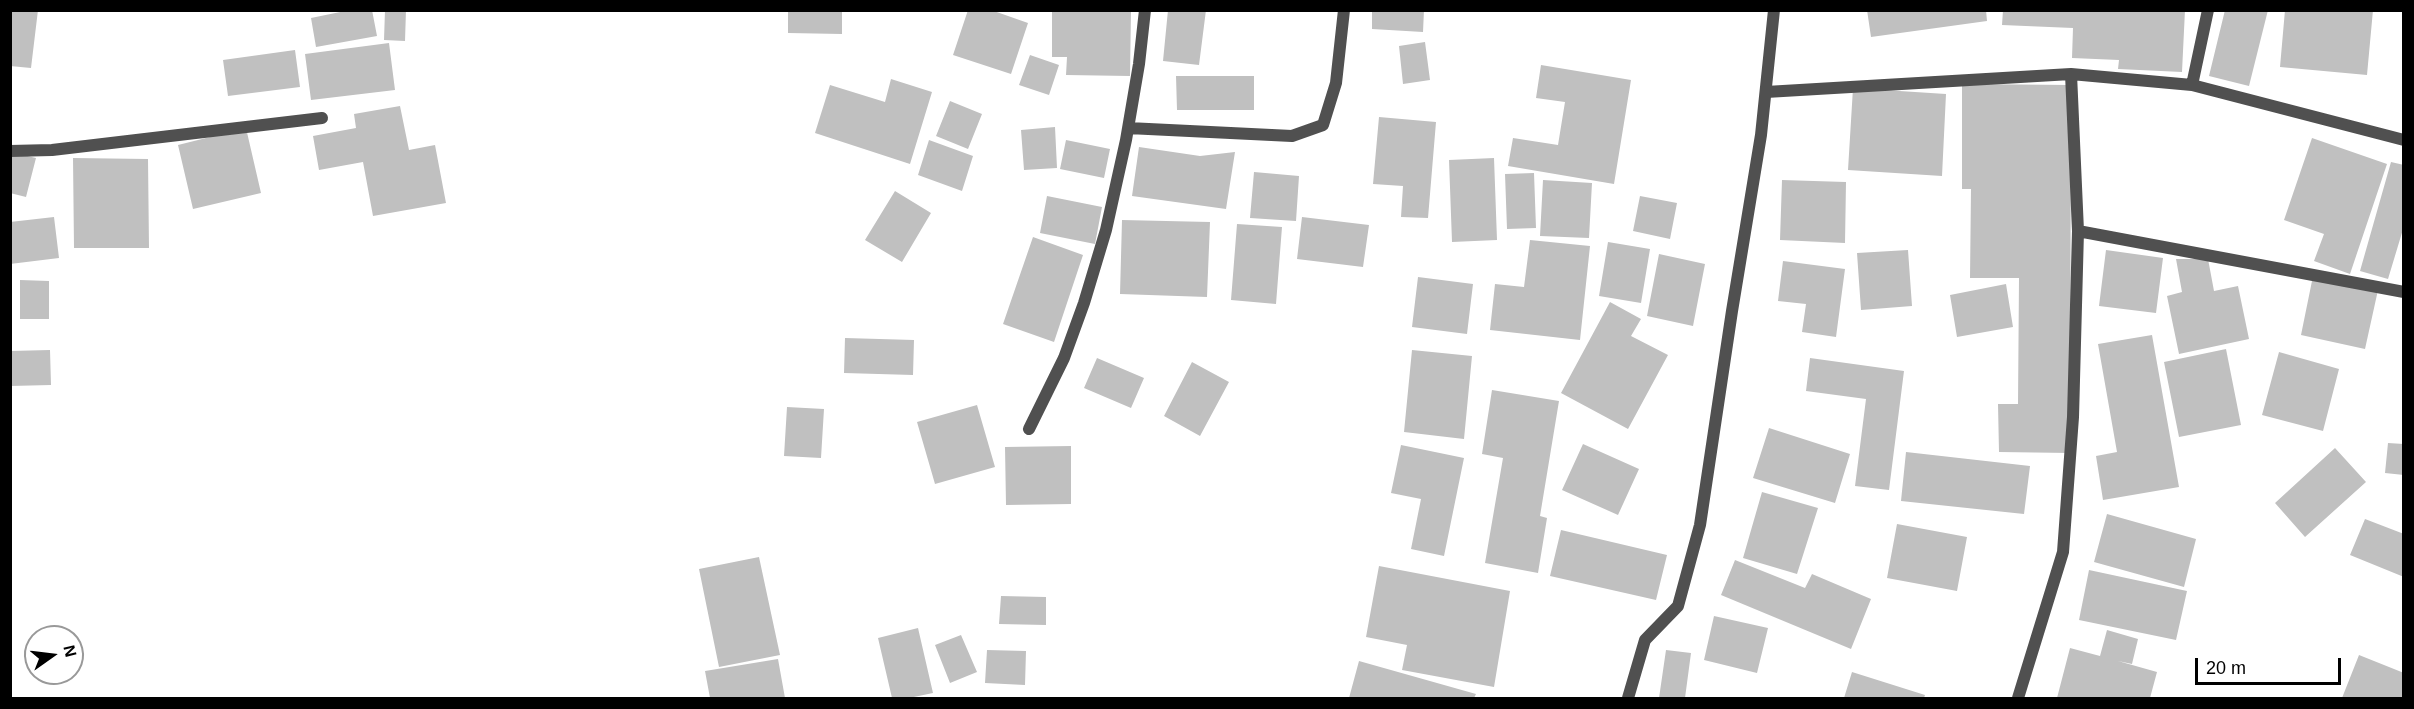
<!DOCTYPE html>
<style>
body{margin:0}
#map{position:relative;width:2414px;height:709px;overflow:hidden;background:#fff;font-family:Helvetica,sans-serif}
canvas{display:block}
.frame{position:absolute;inset:0;border:12px solid #000;pointer-events:none}
.north{position:absolute;left:24px;top:625px;width:60px;height:60px;box-sizing:border-box;background:#fff;border:2px solid #999;border-radius:50%;rotate:76deg;font-size:16px;font-weight:700;line-height:24px;text-align:center;color:#000}
.north::after{content:'';display:block;margin:auto;width:21px;height:27px;background:#000;clip-path:polygon(50% 0,100% 100%,50% 72%,0 100%)}
.scale{position:absolute;left:2195px;top:658px;width:146px;height:27px;box-sizing:border-box;border:3px solid #000;border-top:0;padding-left:8px;font-size:18px;line-height:21px;white-space:nowrap;color:#000;-webkit-text-stroke:4px #fff;paint-order:stroke}
</style>
<div id="map">
<canvas width="2414" height="709"></canvas>
<div class="frame"></div>
<div class="north">N</div>
<div class="scale">20 m</div>
</div>
<script>
const g = document.querySelector('canvas').getContext('2d');
g.lineJoin = 'round';
function fill(path, color) { g.fillStyle = color; g.fill(path, 'evenodd'); }
const poly = rows => new Path2D(rows.map(r => 'M' + r).join(''));
function stroke(path, color, width, dash) { g.strokeStyle = color; g.lineWidth = width; g.lineCap = dash ? 'butt' : 'round'; g.setLineDash(dash || []); g.stroke(path); }
fill(poly([
 [10,10,38,10,31,68,10,66],
 [350,10,372,10,377,36,316,47,311,18],
 [385,10,406,10,405,41,384,40],
 [788,10,842,10,842,34,788,33],
 [968,10,991,10,1028,23,1011,74,953,55],
 [1052,10,1131,10,1130,76,1066,75,1067,57,1052,57],
 [1168,10,1206,10,1199,65,1163,61],
 [1372,10,1424,10,1423,32,1372,29],
 [1867,10,1986,10,1987,21,1871,37],
 [2003,10,2185,10,2182,72,2118,69,2119,60,2072,58,2073,28,2002,25],
 [2225,10,2268,10,2249,86,2209,76],
 [2285,10,2373,10,2367,75,2280,67],
 [1425,42,1430,80,1403,84,1399,46],
 [389,43,395,90,311,100,305,54],
 [295,50,300,87,228,96,223,60],
 [1030,55,1059,65,1049,95,1019,85],
 [1541,65,1631,80,1614,184,1508,166,1513,138,1558,145,1565,102,1536,98],
 [1176,76,1254,76,1254,110,1177,110],
 [891,79,932,92,910,164,815,133,830,85,885,102],
 [1962,84,2071,85,2070,453,1999,452,1998,404,2018,404,2019,278,1970,278,1971,189,1962,189],
 [1853,88,1946,94,1942,176,1848,170],
 [950,101,982,114,968,149,936,136],
 [400,106,409,150,435,145,446,203,373,216,363,162,319,170,313,136,356,128,354,114],
 [1379,117,1436,122,1428,218,1401,217,1403,186,1373,184],
 [1055,127,1057,168,1024,170,1021,130],
 [246,128,261,193,193,209,178,145],
 [2312,138,2387,164,2350,274,2314,261,2324,234,2284,220],
 [929,140,973,156,962,191,918,175],
 [1066,140,1110,149,1104,178,1060,169],
 [1139,147,1200,156,1235,152,1226,209,1132,196],
 [10,152,36,158,26,197,10,193],
 [73,158,148,159,149,248,74,248],
 [1494,158,1497,240,1452,242,1449,160],
 [2391,162,2404,165,2404,226,2388,279,2360,271],
 [1254,172,1299,176,1296,221,1250,218],
 [1534,173,1536,228,1507,229,1505,174],
 [1543,180,1592,183,1589,238,1540,236],
 [1782,180,1846,182,1845,243,1780,240],
 [895,191,931,213,902,262,865,240],
 [1047,196,1102,207,1095,244,1040,233],
 [1640,196,1677,203,1670,239,1633,231],
 [54,217,59,258,10,264,10,222],
 [1302,217,1369,225,1363,267,1297,259],
 [1122,220,1210,222,1207,297,1120,294],
 [1237,224,1282,227,1276,304,1231,300],
 [1033,237,1083,255,1054,342,1003,324],
 [1530,240,1590,246,1580,340,1490,330,1495,284,1524,287],
 [1608,242,1650,249,1641,303,1599,296],
 [1908,250,1912,306,1861,310,1857,253],
 [2106,250,2163,258,2156,313,2099,306],
 [1659,254,1705,264,1693,326,1647,316],
 [2176,259,2208,259,2214,291,2238,286,2249,339,2179,354,2167,296,2182,292],
 [1783,261,1845,269,1836,337,1802,332,1806,304,1778,301],
 [2313,276,2378,290,2365,349,2301,335],
 [1418,277,1473,284,1467,334,1412,327],
 [20,280,49,281,49,319,20,319],
 [2006,284,2013,327,1957,337,1950,295],
 [1610,302,1641,319,1631,336,1668,355,1628,429,1561,393],
 [2152,335,2179,487,2103,500,2096,456,2117,452,2098,344],
 [845,338,914,340,913,375,844,373],
 [2226,349,2241,425,2179,437,2164,362],
 [50,350,51,385,10,386,10,351],
 [1412,350,1472,356,1464,439,1404,432],
 [2279,352,2339,369,2323,431,2262,415],
 [1097,358,1144,378,1131,408,1084,388],
 [1810,358,1904,371,1889,490,1855,486,1866,399,1806,391],
 [1192,362,1229,382,1200,436,1164,416],
 [1492,390,1559,401,1540,516,1547,518,1538,573,1485,563,1503,458,1482,454],
 [977,405,995,467,935,484,917,422],
 [787,407,824,409,821,458,784,456],
 [1769,428,1850,454,1835,503,1753,478],
 [2388,443,2404,444,2404,475,2385,473],
 [1583,444,1639,469,1618,515,1562,490],
 [1401,445,1464,458,1444,556,1411,549,1421,499,1391,493],
 [1071,446,1071,504,1006,505,1005,447],
 [2335,448,2366,482,2305,537,2275,503],
 [1906,452,2030,466,2024,514,1901,501],
 [1762,492,1818,508,1797,574,1743,558],
 [2107,514,2196,539,2184,587,2094,562],
 [2365,519,2404,534,2404,577,2350,555],
 [1897,524,1967,537,1957,591,1887,578],
 [1561,530,1667,555,1656,600,1550,576],
 [759,557,780,655,719,667,699,569],
 [1735,560,1805,588,1812,574,1871,599,1851,649,1721,595],
 [1379,566,1510,591,1494,687,1402,670,1407,645,1366,637],
 [2089,570,2187,591,2176,640,2079,620],
 [1001,596,1046,597,1046,625,999,624],
 [1714,616,1768,628,1757,673,1704,660],
 [918,628,933,693,909,698,892,698,878,638],
 [2107,630,2138,639,2132,664,2118,661,2157,672,2150,698,2057,698,2070,648,2100,656],
 [961,635,977,672,950,683,935,645],
 [987,650,1026,651,1025,685,985,683],
 [1666,650,1691,653,1685,698,1659,698],
 [2359,655,2404,673,2404,698,2342,698],
 [778,659,785,698,710,698,705,671],
 [1359,661,1476,694,1474,698,1349,698],
 [1852,672,1925,695,1924,698,1844,698]
]), '#c0c0c0');
stroke(poly([
 [2192,85,2208,10],
 [1766,92,2071,74,2192,85,2404,140],
 [1128,128,1292,136,1323,125,1336,83,1344,10],
 [10,151,52,150,322,118],
 [2078,231,2404,292],
 [1029,429,1064,358,1084,303,1106,230,1126,140,1139,64,1145,10],
 [1628,698,1645,640,1678,606,1700,525,1732,311,1761,135,1774,10],
 [2018,698,2063,552,2073,417,2078,231,2071,74]
]), '#505050', 12);
</script>
